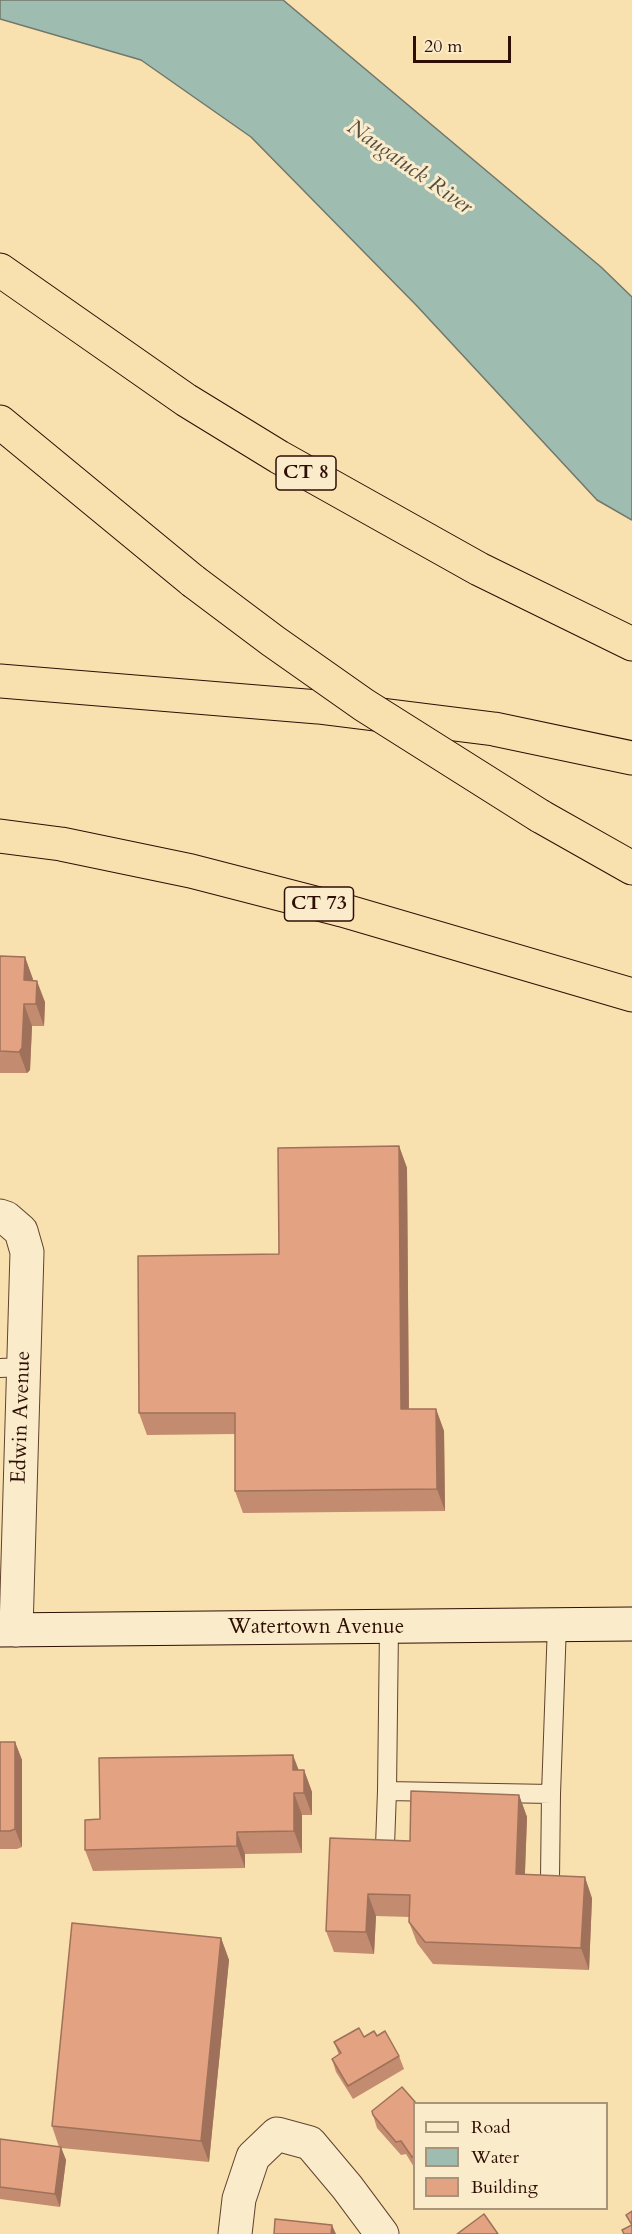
<!DOCTYPE html>
<style>
body{margin:0}
#map{position:relative;width:632px;height:2234px;overflow:hidden;background:#f8e0af;font-family:Cardo,serif}
canvas{display:block}
.legend{position:absolute;left:413px;top:2102px;width:195px;height:108px;box-sizing:border-box;background:#faebcb;border:2px solid #a8937b;margin:0;padding:8px 10px;list-style:none;font-size:18px;color:#2e0f04}
.legend li{display:flex;align-items:center;gap:12px;height:30px}
.legend b{width:30px;border:2px solid #a8937b}
.scale{position:absolute;left:413px;top:36px;width:98px;height:27px;box-sizing:border-box;border:3px solid #2e0f04;border-top:0;padding-left:8px;font-size:18px;line-height:21px;white-space:nowrap;color:#2e0f04;-webkit-text-stroke:4px #faebcb;paint-order:stroke}
</style>
<div id="map">
<canvas width="632" height="2234"></canvas>
<ul class="legend">
<li><b style="height:8px;background:#faebcb"></b>Road</li>
<li><b style="height:16px;background:#9ebdb0"></b>Water</li>
<li><b style="height:16px;background:#e3a281"></b>Building</li>
</ul>
<div class="scale">20 m</div>
</div>
<script>
const g = document.querySelector('canvas').getContext('2d');
g.lineJoin = 'round';
function fill(path, color) { g.fillStyle = color; g.fill(path, 'evenodd'); }
const poly = rows => new Path2D(rows.map(r => 'M' + r).join(''));
function stroke(path, color, width, dash) { g.strokeStyle = color; g.lineWidth = width; g.lineCap = dash ? 'butt' : 'round'; g.setLineDash(dash || []); g.stroke(path); }
function write(font, color, halo, rows, align = 'center') {
  g.font = font + ' Cardo,serif'; g.lineWidth = 6; g.setLineDash([]); g.textBaseline = 'middle'; g.strokeStyle = halo; g.fillStyle = color; for (const [text, x, y, turn = 0] of rows) {
    g.save(); g.translate(x, y); g.rotate((+turn || 0) * Math.PI / 180); g.textAlign = isNaN(turn) ? turn : align; if (halo) g.strokeText(text, 0, 0); g.fillText(text, 0, 0); g.restore();
  }
}
const water = poly([
 [0,0,283,0,601,267,632,297,632,520,597,500,417,306,251,137,141,60,0,19,0,0]
]);
fill(water, '#9ebdb0');
stroke(water, '#71776b', 1.5);
const service = poly([
 [0,1368,24,1367],
 [389,1628,387,1791,551,1794,557,1624],
 [385,1846,387,1791],
 [550,1878,551,1794]
]);
const minor = poly([
 [0,1216,6,1218,21,1231,27,1252,16,1630],
 [235,2234,239,2199,253,2157,277,2134,310,2143,347,2187,382,2234]
]);
const secondary = poly([
 [0,1630,632,1624]
]);
const motorway = poly([
 [0,270,186,400,279,457,479,569,632,644],
 [0,422,193,581],
 [0,681,318,707,494,729,632,758],
 [540,816,632,868],
 [0,836,61,844,191,871,342,910,632,995]
]);
stroke(service, '#60432f', 20);
stroke(minor, '#60432f', 35);
stroke(secondary, '#2e0f04', 35);
stroke(motorway, '#2e0f04', 35);
stroke(service, '#faebcb', 18);
stroke(minor, '#faebcb', 33);
stroke(secondary, '#faebcb', 33);
stroke(motorway, '#f8e0af', 33);
const motorwayBridge = poly([
 [193,581,273,641,364,705,540,816]
]);
stroke(motorwayBridge, '#2e0f04', 35, []);
stroke(motorwayBridge, '#f8e0af', 33);
fill(poly([
 [0,956,25,957,33,981,45,1002,44,1026,32,1026,30,1070,27,1073,0,1073],
 [399,1146,407,1168,409,1409,436,1409,444,1431,445,1511,243,1513,235,1491,235,1434,147,1435,139,1413,279,1254],
 [0,1742,15,1742,22,1760,22,1847,17,1849,0,1849],
 [299,1770,304,1770,312,1792,312,1815,302,1815,302,1853,245,1854,245,1868,93,1871,85,1850,100,1819],
 [519,1795,527,1817,525,1874,592,1898,589,1970,433,1964,417,1943,409,1922,410,1917,376,1916,374,1954,334,1952,326,1931,410,1841],
 [221,1938,229,1960,209,2162,61,2148,66,2160,60,2207,0,2199,0,2139,59,2147,52,2126],
 [377,2036,399,2056,404,2069,353,2099,336,2072,332,2059,339,2055,334,2042,364,2037],
 [414,2103,414,2167,406,2154,401,2155,377,2128,373,2115]
]), '#c38b6f');
fill(poly([
 [25,957,33,979,32,1002,24,980],
 [37,981,45,1002,44,1026,36,1004],
 [24,1004,32,1026,30,1070,27,1073,19,1052],
 [399,1146,407,1168,409,1431,401,1409],
 [436,1409,444,1431,445,1511,437,1489],
 [15,1742,22,1760,22,1847,15,1829],
 [293,1755,301,1776,293,1770],
 [304,1770,312,1792,312,1815,304,1793],
 [294,1793,302,1815,302,1853,294,1831],
 [519,1795,527,1817,524,1895,516,1874],
 [237,1832,245,1854,245,1868,237,1846],
 [585,1877,592,1898,589,1970,581,1948],
 [368,1894,376,1916,374,1954,366,1932],
 [221,1938,229,1960,209,2162,201,2141],
 [61,2147,66,2160,60,2207,55,2194],
 [332,2225,336,2234,331,2234]
]), '#9f715a');
const building = poly([
 [0,956,25,957,24,980,37,981,36,1004,24,1004,22,1048,19,1052,0,1051,0,956],
 [399,1146,401,1409,436,1409,437,1489,235,1491,235,1413,139,1413,138,1256,279,1254,278,1148,399,1146],
 [0,1742,15,1742,15,1829,10,1831,0,1831,0,1742],
 [293,1755,293,1770,304,1770,304,1793,294,1793,294,1831,237,1832,237,1846,85,1850,85,1820,100,1819,99,1758,293,1755],
 [411,1791,519,1795,516,1874,585,1877,581,1948,425,1942,409,1922,410,1895,368,1894,366,1932,326,1931,330,1838,410,1841,411,1791],
 [72,1923,221,1938,201,2141,52,2126,72,1923],
 [359,2028,364,2037,374,2031,377,2036,385,2031,399,2056,348,2086,332,2059,341,2053,334,2042,359,2028],
 [402,2087,416,2103,414,2103,414,2156,412,2157,401,2141,396,2142,373,2115,372,2111,402,2087],
 [0,2139,61,2147,55,2194,0,2187,0,2139],
 [632,2211,632,2234,624,2234,622,2230,632,2225,626,2215,632,2211],
 [484,2214,498,2234,457,2234,484,2214],
 [275,2219,332,2225,331,2234,274,2234,275,2219]
]);
fill(building, '#e3a281');
stroke(building, '#9f715a', 1.5);
for (const [x, y, w] of [
 [306,473,60],
 [319,904,69]
]) { const box = new Path2D(); box.roundRect(x - w / 2, y - 17, w, 34, 4.5); g.fillStyle = '#faebcb'; g.fill(box); stroke(box, '#2e0f04', 1.5); }
write('bold 20px', '#2e0f04', null, [
 ["CT 8",306,473],
 ["CT 73",319,904]
]);
write('21px', '#2e0f04', '#faebcb', [
 ["Edwin Avenue",22,1417,-88],
 ["Watertown Avenue",316,1628]
]);
write('italic 22px', '#554c40', '#faebcb', [
 ["Naugatuck River",409,168,35]
]);
</script>
